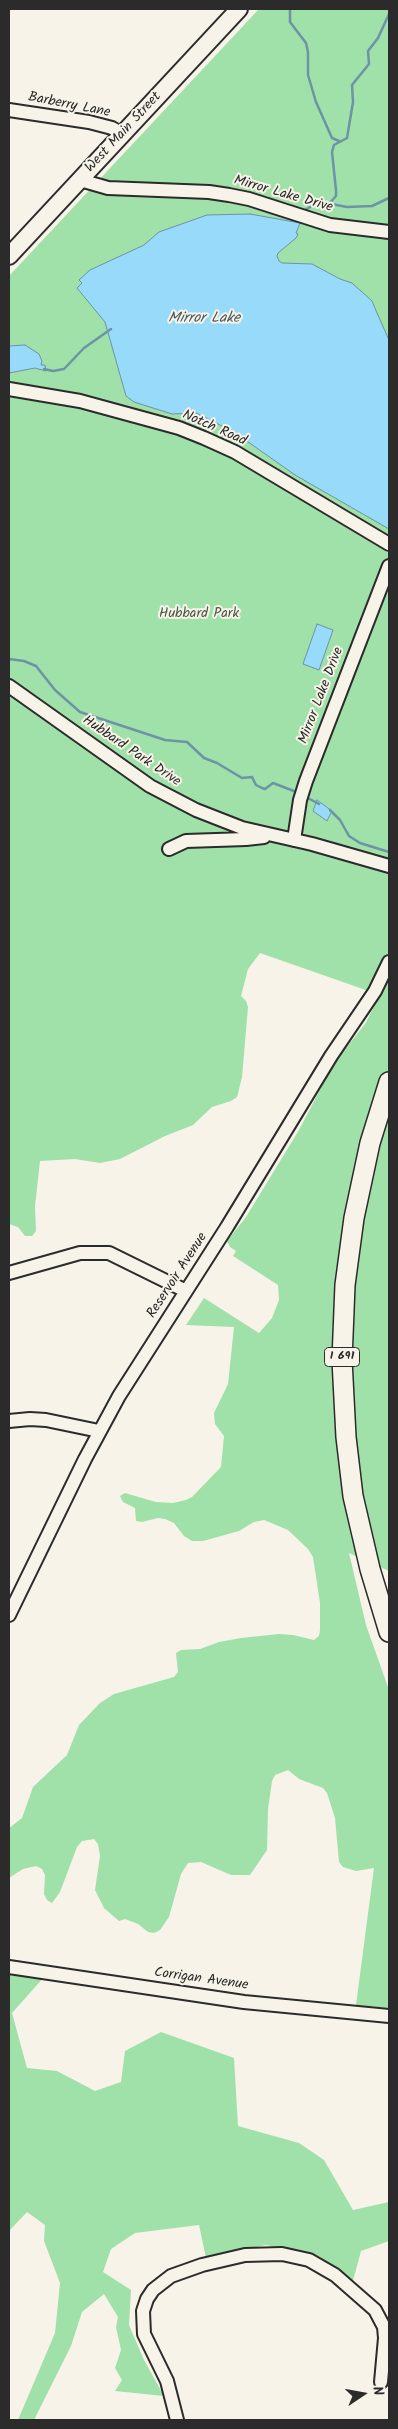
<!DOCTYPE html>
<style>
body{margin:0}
#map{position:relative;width:398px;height:2429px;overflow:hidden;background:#f7f3e8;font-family:Kalam,sans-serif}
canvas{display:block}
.frame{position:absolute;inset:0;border:10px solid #2b2b2b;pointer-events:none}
.north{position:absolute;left:338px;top:2369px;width:50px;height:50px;-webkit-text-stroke:4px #f7f3e8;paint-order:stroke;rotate:78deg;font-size:14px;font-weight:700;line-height:20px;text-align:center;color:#2b2b2b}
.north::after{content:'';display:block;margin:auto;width:18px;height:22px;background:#2b2b2b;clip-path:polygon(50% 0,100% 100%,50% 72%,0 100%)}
</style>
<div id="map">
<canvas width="398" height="2429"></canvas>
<div class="frame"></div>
<div class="north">N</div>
</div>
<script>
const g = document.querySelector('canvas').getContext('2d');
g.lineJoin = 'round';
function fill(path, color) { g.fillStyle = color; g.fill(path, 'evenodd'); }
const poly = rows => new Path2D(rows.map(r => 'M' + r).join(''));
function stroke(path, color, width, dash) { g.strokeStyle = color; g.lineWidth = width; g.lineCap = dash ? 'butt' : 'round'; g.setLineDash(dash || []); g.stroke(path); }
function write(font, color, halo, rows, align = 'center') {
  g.font = font + ' Kalam,sans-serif'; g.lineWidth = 4; g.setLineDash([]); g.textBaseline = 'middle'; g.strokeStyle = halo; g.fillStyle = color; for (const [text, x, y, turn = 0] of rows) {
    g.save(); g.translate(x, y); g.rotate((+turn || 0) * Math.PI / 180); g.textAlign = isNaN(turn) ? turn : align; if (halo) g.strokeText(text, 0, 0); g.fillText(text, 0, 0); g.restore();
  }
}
fill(poly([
 [259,9,389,9,389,1571,349,1553,366,1625,389,1690,389,2008,356,2005,374,1868,356,1871,343,1867,339,1862,335,1818,327,1793,323,1788,299,1779,288,1770,275,1775,272,1781,268,1809,267,1850,250,1875,231,1875,201,1862,188,1863,181,1874,169,1917,160,1930,154,1933,148,1932,138,1924,125,1919,119,1921,104,1908,95,1890,100,1856,98,1844,94,1839,82,1841,77,1847,60,1892,52,1903,47,1900,44,1894,45,1875,42,1869,36,1866,23,1869,9,1878,9,1828,22,1818,33,1787,67,1755,79,1725,100,1703,114,1694,174,1677,178,1672,176,1653,181,1650,200,1649,219,1642,241,1638,279,1634,293,1635,314,1640,319,1636,320,1630,320,1603,313,1557,308,1549,288,1530,264,1520,254,1522,239,1531,203,1541,192,1541,184,1536,174,1523,165,1519,158,1518,142,1522,136,1521,135,1508,123,1502,120,1496,125,1493,156,1502,173,1503,186,1500,192,1497,221,1467,224,1436,215,1424,214,1413,228,1384,234,1327,186,1325,204,1298,259,1333,272,1318,279,1300,278,1285,233,1256,236,1251,230,1247,227,1241,246,1217,299,1130,334,1063,365,1024,380,995,260,953,248,969,241,996,246,1001,248,1007,242,1077,237,1097,231,1101,212,1107,193,1125,165,1136,120,1159,100,1163,75,1159,40,1161,35,1206,36,1231,32,1236,25,1236,18,1227,9,1224,9,276],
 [9,1972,45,1976,12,2013,27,2068,57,2071,95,2091,121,2082,125,2051,161,2032,234,2058,238,2126,299,2143,324,2160,353,2210,389,2202,389,2241,361,2251,351,2288,320,2257,266,2245,206,2258,199,2225,135,2233,111,2249,103,2272,131,2290,129,2325,144,2360,164,2396,115,2391,122,2380,115,2368,121,2350,116,2327,118,2317,104,2294,82,2312,71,2346,34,2420,18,2420,55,2333,60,2283,44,2241,45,2225,27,2212,9,2231]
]), '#a0e0a9');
const water = poly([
 [250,214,300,223,296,233,298,234,296,238,278,253,277,256,279,261,282,263,312,264,340,279,352,283,372,301,377,313,389,340,389,529,295,475,234,432,196,413,172,414,134,402,126,396,105,322,77,288,82,283,79,280,90,270,144,245,159,232,207,215,250,214],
 [25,345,39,354,42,361,41,365,45,365,46,371,35,368,9,373,9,346,25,345],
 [317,624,333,630,319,670,303,664,317,624],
 [317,800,332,811,327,821,313,811,317,800]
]);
fill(water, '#97daf9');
stroke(water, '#6c94a7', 1);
stroke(poly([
 [290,9,290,22,306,43,308,52,308,75,316,102,332,138,339,141],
 [329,204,336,196,336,190,332,152,334,145,347,138,353,102,352,85,369,64,368,51,378,38,389,14],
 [305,210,312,206,326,203,347,207,372,206,389,198],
 [44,369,53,371,64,369,84,348,111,329],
 [9,659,24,661,36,666,55,690,80,712,165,740,187,742,204,758,217,763,242,778,252,777,256,785,262,788,265,789,273,783,299,793],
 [306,797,319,804],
 [330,810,340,820,349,836,360,843,389,852]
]), '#6c94a7', 2.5);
const minor = poly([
 [9,110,89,122,112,128,122,134],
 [80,180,108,188,209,192,229,195,249,199,330,225,389,232],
 [9,389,80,401,179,428,204,438,235,452,389,544],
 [9,686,150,786,196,810,242,828,312,844,389,866],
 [294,840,300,800,306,781,389,566],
 [169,849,186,841,246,839,264,837],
 [9,1273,80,1253,109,1253,186,1291],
 [9,1421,30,1419,46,1420,99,1431],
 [9,1615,85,1459,119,1396,227,1227,331,1056,375,991,389,962],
 [9,1967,244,2002,389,2016],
 [177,2420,167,2381,144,2334,143,2311,147,2299,153,2290,171,2276,202,2265,245,2255,282,2254,309,2260,335,2275,375,2310,384,2327,385,2338,381,2382]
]);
const major = poly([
 [9,256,239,9]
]);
const highway = poly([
 [389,1082,370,1143,354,1218,345,1285,342,1360,346,1437,353,1496,370,1569,389,1632]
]);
stroke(minor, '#2b2b2b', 16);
stroke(major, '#2b2b2b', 20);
stroke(highway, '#2b2b2b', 22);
stroke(minor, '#f7f3e8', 12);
stroke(major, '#f7f3e8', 16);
stroke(highway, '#f7f3e8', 19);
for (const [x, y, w] of [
 [342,1357,35]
]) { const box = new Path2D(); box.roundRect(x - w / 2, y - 9.5, w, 19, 4); g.fillStyle = '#f7f3e8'; g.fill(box); stroke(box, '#2b2b2b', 1); }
write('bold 12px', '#2b2b2b', null, [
 ["I 691",342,1357]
]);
write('14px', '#2b2b2b', '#f7f3e8', [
 ["Barberry Lane",69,106,11],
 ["West Main Street",124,133,-47],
 ["Mirror Lake Drive",283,195,16],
 ["Notch Road",214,429,24],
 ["Mirror Lake Drive",322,696,-69],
 ["Hubbard Park Drive",131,752,34],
 ["Reservoir Avenue",178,1276,-57],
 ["Corrigan Avenue",201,1980,8]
]);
write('14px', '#48584a', '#f7f3e8', [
 ["Hubbard Park",199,615]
]);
write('italic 15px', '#46575e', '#f7f3e8', [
 ["Mirror Lake",204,319]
]);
</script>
